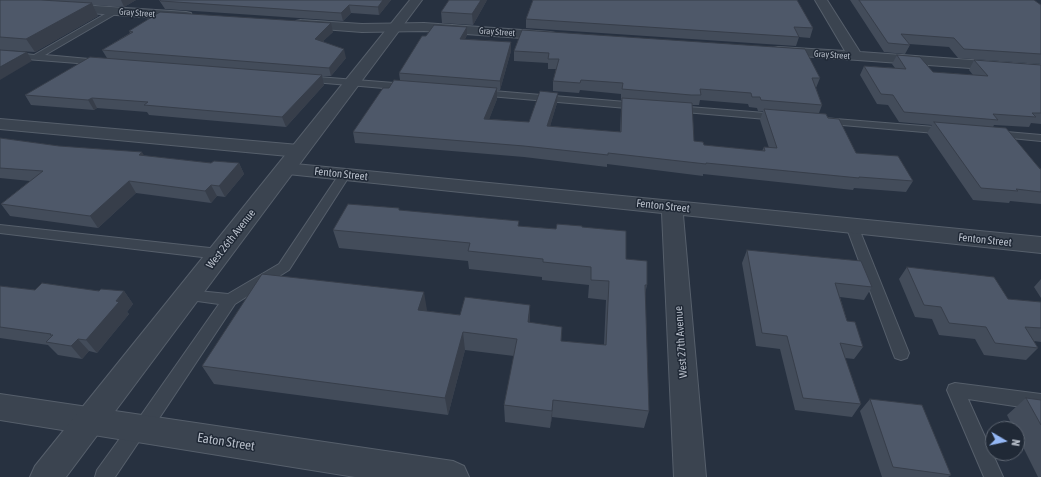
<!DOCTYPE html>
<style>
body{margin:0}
#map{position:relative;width:1041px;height:477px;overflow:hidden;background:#273140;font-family:"Asap Condensed",sans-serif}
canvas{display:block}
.north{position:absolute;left:985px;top:421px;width:40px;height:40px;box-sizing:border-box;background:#202936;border:1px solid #5d6571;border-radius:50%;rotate:99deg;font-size:11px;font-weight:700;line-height:16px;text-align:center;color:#b8bfca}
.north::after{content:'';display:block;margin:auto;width:14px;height:18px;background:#94b7f4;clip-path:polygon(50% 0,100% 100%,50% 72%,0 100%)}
</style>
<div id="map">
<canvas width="1041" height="477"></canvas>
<div class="north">N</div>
</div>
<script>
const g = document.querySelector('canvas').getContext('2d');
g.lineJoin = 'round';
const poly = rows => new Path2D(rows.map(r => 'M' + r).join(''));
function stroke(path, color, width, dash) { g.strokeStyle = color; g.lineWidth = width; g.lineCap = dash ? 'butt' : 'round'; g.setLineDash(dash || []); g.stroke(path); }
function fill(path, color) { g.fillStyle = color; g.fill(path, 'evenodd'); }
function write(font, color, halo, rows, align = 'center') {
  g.font = font + ' "Asap Condensed",sans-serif'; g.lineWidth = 3; g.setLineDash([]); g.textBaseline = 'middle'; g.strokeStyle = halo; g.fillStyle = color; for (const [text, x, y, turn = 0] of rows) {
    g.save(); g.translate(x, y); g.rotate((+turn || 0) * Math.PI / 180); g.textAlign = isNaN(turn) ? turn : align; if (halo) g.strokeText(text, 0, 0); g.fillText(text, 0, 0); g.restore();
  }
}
const service = poly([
 [112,10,115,10,119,12,45,55,100,60,104,63,103,65,0,57,0,51,34,55,112,10],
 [305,76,407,84,412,87,407,90,302,81,300,79,305,76],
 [481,90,638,103,643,106,638,109,478,95,476,93,481,90],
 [676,106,778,114,783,117,778,120,673,111,671,109,673,107,676,106],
 [823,118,947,128,952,131,947,134,819,123,818,121,819,119,823,118],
 [995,131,1041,135,1041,141,991,136,990,134,991,132,995,131],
 [344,172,348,173,350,175,289,270,235,304,148,435,142,437,115,477,95,477,97,470,131,423,137,421,219,304,183,299,181,295,183,291,188,290,228,294,279,264,340,173,344,172],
 [852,222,856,223,858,226,909,353,907,358,901,360,895,358,893,353,846,226,848,223,852,222],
 [0,225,219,249,224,251,226,254,224,257,219,259,0,233,0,225],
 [955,383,1041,394,1041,410,968,399,1003,477,984,477,947,390,949,385,955,383]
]);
const minor = poly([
 [815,0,827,0,860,52,1041,65,1041,73,773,54,771,51,773,48,778,47,845,51,815,0],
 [65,4,186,12,191,13,192,16,191,19,186,20,61,11,59,8,61,5,65,4],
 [301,20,362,24,424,23,550,32,555,33,557,36,555,39,550,40,424,31,362,32,296,27,294,24,296,21,301,20],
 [0,119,299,145,305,147,308,151,305,155,299,157,0,129,0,119],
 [285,163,1041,237,1041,253,683,215,706,477,674,477,662,213,278,173,275,169,278,165,285,163],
 [0,394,453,461,464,466,469,477,355,477,0,420,0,394]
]);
const tertiary = poly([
 [410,0,422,0,66,477,30,477,35,466,410,0]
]);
stroke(service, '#565f6b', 2);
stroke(minor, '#565f6b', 2);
stroke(tertiary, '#565f6b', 2);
fill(service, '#3b4450');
fill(minor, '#3b4450');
fill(tertiary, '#3b4450');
fill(poly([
 [0,0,136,0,124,7,93,5,98,16,35,52,0,50],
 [159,0,391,0,379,15,351,13,343,21,165,9],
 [487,0,473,25,442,23,441,12],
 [533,0,813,28,810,38,799,37,796,46,526,28,526,19],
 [850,0,1034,0,1041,5,1041,64,958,58,949,47,909,44,910,45,905,54,884,52],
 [467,27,467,35,465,39,511,42,511,51,500,90,497,90,497,99,489,119,529,122,558,93,557,103,550,126,620,132,621,109,622,100,621,100,621,94,580,90,579,93,553,91,553,81,556,69,548,69,548,63,514,61,514,51,522,30,820,78,816,88,822,105,819,113,828,118,856,153,913,181,906,192,854,188,853,190,703,174,703,176,607,164,607,167,524,157,355,143,353,132,389,88,400,80,399,73,426,36],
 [700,100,748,104,749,107,757,108,758,111,763,111,760,120,769,148,764,147,762,151,704,145,694,141,692,105,699,105],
 [129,31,333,32,323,41,346,58,331,76,322,76,324,85,286,127,149,115,147,112,97,108,94,110,31,105,25,95,107,58,102,50,130,33],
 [897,55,933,72,973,75,969,70,974,60,1041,65,1041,124,1031,123,1029,127,994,125,993,127,1041,169,1041,204,1010,201,1009,203,973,200,927,133,932,125,899,122,888,105,877,104,860,75,864,66,895,68,892,64],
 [0,138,59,146,211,163,239,163,244,174,225,197,217,196,211,203,136,193,98,228,10,216,1,204,30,181,0,178],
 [400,210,519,226,556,229,582,227,626,259,647,285,645,294,649,411,644,428,552,417,550,428,505,422,504,405,514,356,465,350,448,415,214,384,202,366,427,310,427,311,530,323,561,341,604,345,606,300,588,298,589,285,542,280,542,277,469,269,468,261,339,248,333,230],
 [747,250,872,287,864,300,840,297,847,321,863,347,854,359,845,358,861,404,852,417,795,410,780,349,756,346,742,263],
 [907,267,1008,299,1041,302,1041,342,1034,341,1038,348,1026,360,984,355,975,339,939,335,932,319,915,317,899,279],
 [1041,279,1041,298,1034,287],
 [0,286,35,290,124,291,133,304,127,312,129,314,97,353,89,351,82,359,58,355,48,345,0,338],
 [1026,398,1041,400,1041,477,1038,477,1017,435,1017,429,1014,429,1007,415],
 [870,399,951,475,948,477,882,477,860,411]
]), '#434c5a');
fill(poly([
 [121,0,136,0,124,7],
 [383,0,391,0,379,15,378,7],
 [481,0,487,0,473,25,472,14],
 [92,3,98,16,35,52,26,39],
 [349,5,351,13,343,21,341,13],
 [331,23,333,32,317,47,315,39],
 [467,27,467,35,460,48,460,39],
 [511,42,511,51,500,90,500,81],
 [344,49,346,58,331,76,329,68],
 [27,52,32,61,0,80,0,67],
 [322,75,324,85,286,127,282,117],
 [497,88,497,99,485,130,484,119],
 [558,93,557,103,547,137,547,126],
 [92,98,97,108,94,110,88,100],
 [142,152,149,163,139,155],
 [239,163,244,174,225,197,219,186],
 [129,181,136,193,98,228,90,216],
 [211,185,217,196,211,203,205,191],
 [124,291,133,304,127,312,129,314,97,353,86,340,116,301],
 [424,292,427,310,421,328,418,310],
 [530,305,530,323,528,322],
 [463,332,465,350,448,415,445,398],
 [78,339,89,351,82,359,71,346],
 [553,400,552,417,550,428,552,411]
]), '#373e4a');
const building = poly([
 [0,0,41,0,92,3,26,39,0,37,0,0],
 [160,0,383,0,378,7,349,5,341,13,161,1,160,0],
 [449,0,481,0,472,14,441,12,449,0],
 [533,0,797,0,813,28,794,27,799,37,526,19,533,0],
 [859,0,1034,0,1041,5,1041,54,964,49,954,38,901,34,910,45,888,43,859,0],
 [160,12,331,23,315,39,344,49,329,68,102,50,133,32,129,31,160,12],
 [434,25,467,27,460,39,511,42,500,81,399,73,422,36,426,36,434,25],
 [522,30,805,49,820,78,812,78,822,105,761,100,760,97,752,97,751,93,700,89,701,95,691,95,622,89,623,83,581,80,580,83,553,81,559,59,548,59,549,53,514,51,522,30],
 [0,50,27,52,0,67,0,50],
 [897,55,920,57,933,72,988,76,974,60,1041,65,1041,113,1032,113,1036,117,993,114,998,120,904,112,893,95,881,94,864,66,906,69,897,55],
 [90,57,322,75,282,117,144,105,148,102,92,98,88,100,25,95,90,57],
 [394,80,497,88,484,119,529,122,540,91,558,93,547,126,621,132,622,98,692,103,694,141,703,142,704,145,765,151,764,147,777,148,764,109,826,114,828,118,839,119,856,153,898,156,913,181,859,177,859,178,706,163,706,164,608,153,608,155,524,146,353,132,383,88,389,88,394,80],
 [934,122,1006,128,1040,169,1041,169,1041,192,1016,189,1018,191,981,188,934,122],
 [0,138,59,146,142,152,139,155,211,163,214,161,239,163,219,186,211,185,205,191,129,181,90,216,1,204,43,171,0,168,0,138],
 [348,204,399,208,399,210,519,221,518,226,556,229,557,224,582,226,582,227,626,231,626,259,647,261,647,285,645,285,649,411,553,400,552,411,504,405,517,339,463,332,445,398,202,366,262,274,424,292,418,310,460,315,465,297,530,305,528,322,562,327,561,341,606,345,609,281,591,280,591,267,543,262,543,259,468,251,470,243,333,230,348,204],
 [747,250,861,261,872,287,835,283,847,321,855,322,863,347,840,343,861,404,803,398,787,336,762,333,747,250],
 [907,267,994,277,1008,299,1041,302,1041,328,1025,327,1038,348,995,343,986,327,949,323,941,307,924,305,907,267],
 [42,283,99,291,101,289,124,291,116,301,119,302,86,340,78,339,71,346,46,342,53,335,50,335,51,334,0,327,0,286,35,290,42,283],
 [1026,398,1041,400,1041,425,1026,398],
 [870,399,922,405,951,475,893,467,870,399]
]);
fill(building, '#4e5869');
stroke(building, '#373e4a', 1);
write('9px', '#b8bfca', '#202936', [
 ["Gray Street",137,13,4],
 ["Gray Street",497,32,4],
 ["Gray Street",832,55,4]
]);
write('11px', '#b8bfca', '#202936', [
 ["Fenton Street",341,174,6],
 ["Fenton Street",663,206,6],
 ["West 26th Avenue",231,239,-52],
 ["Fenton Street",985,240,6],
 ["West 27th Avenue",681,342,-94]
]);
write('13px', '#b8bfca', '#202936', [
 ["Eaton Street",226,442,9]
]);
</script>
